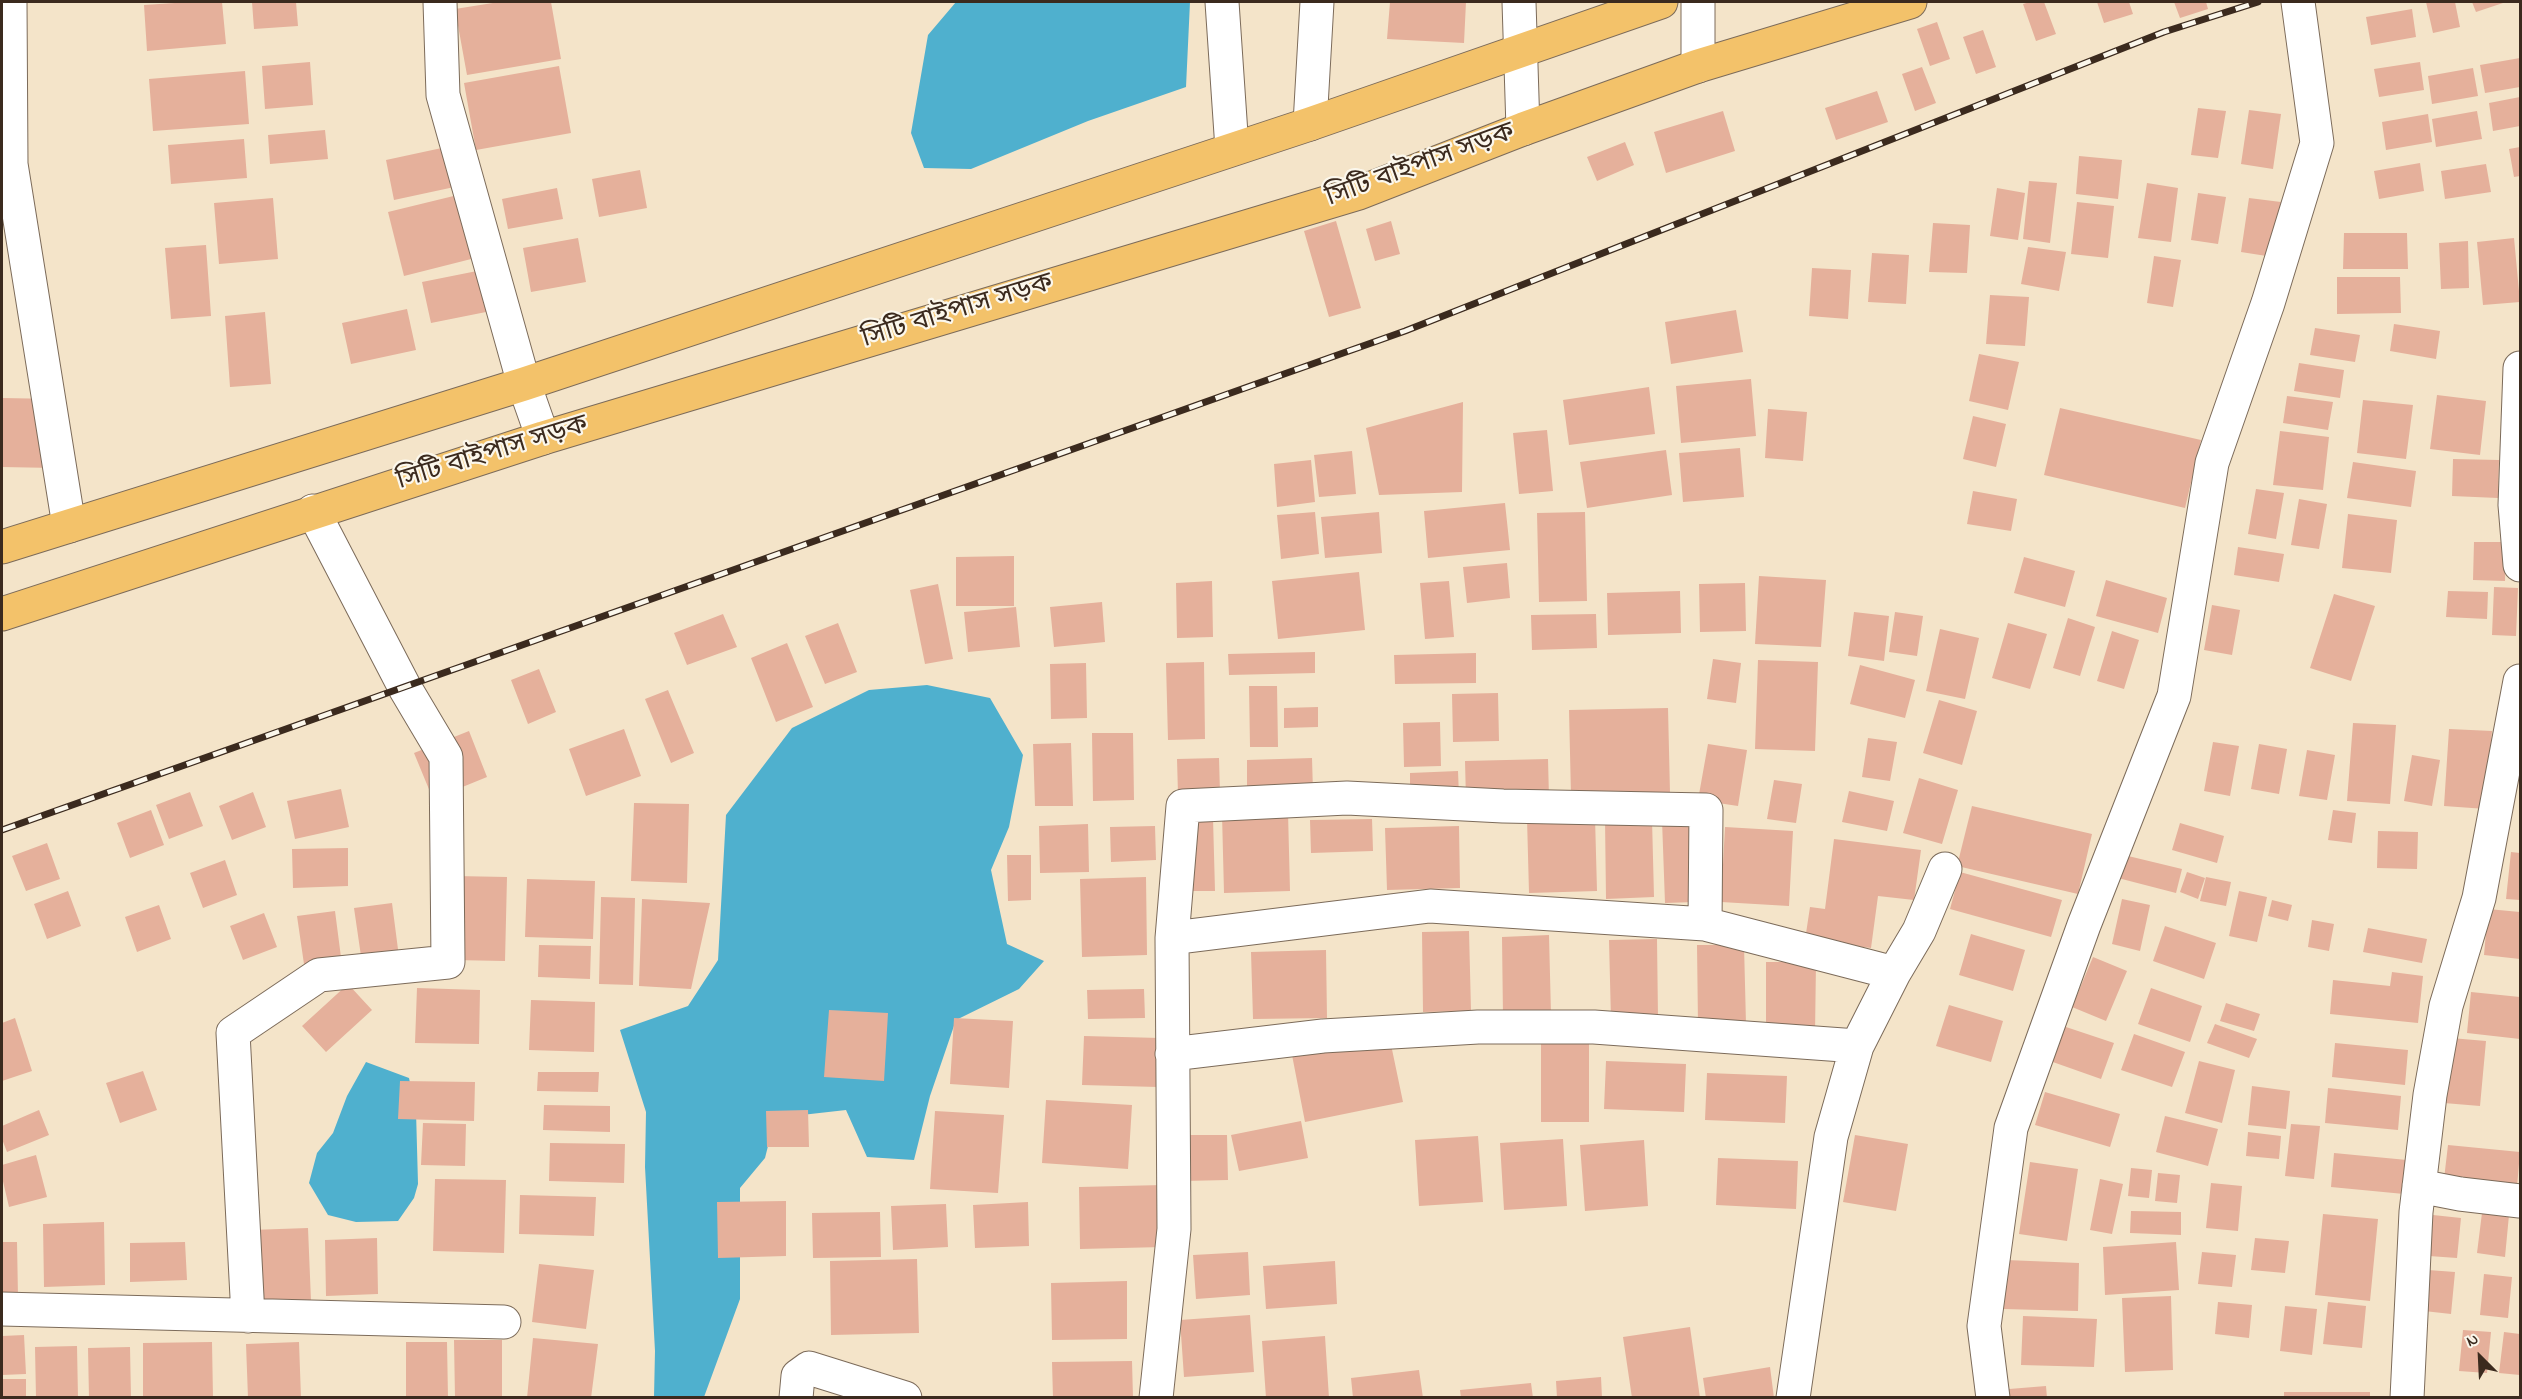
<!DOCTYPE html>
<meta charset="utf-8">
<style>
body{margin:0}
#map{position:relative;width:2522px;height:1399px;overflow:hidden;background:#f4e4c9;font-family:"Indie Flower",sans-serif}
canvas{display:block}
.frame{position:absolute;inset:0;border:3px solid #3b2a1e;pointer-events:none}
.north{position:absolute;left:2450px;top:1327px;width:60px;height:60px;-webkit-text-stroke:4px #fbf7ec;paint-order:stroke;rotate:336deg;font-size:16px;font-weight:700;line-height:24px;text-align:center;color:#3b2a1e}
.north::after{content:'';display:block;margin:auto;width:21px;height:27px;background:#3b2a1e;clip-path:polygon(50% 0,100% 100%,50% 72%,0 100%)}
</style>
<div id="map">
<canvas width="2522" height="1399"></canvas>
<div class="frame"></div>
<div class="north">N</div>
</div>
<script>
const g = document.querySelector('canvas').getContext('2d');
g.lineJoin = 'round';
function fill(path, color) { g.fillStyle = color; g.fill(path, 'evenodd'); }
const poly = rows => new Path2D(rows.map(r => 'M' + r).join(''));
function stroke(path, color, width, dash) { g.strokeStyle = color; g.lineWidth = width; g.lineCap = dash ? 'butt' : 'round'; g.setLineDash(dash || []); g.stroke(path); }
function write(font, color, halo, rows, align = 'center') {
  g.font = font + ' "Indie Flower","Noto Sans Bengali",sans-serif'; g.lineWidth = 4.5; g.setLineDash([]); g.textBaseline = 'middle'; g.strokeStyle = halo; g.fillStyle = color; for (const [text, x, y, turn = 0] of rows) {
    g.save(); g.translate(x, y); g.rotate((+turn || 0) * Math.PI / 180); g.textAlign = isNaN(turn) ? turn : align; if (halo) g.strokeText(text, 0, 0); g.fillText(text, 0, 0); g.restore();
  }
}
fill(poly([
 [956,2,1190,2,1186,87,1088,121,971,169,924,168,911,133,928,35],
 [927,685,990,698,1023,755,1009,827,991,870,1007,944,1044,961,1019,989,956,1020,930,1096,914,1160,867,1157,846,1110,775,1118,765,1158,740,1188,740,1299,704,1397,654,1397,655,1351,645,1167,646,1112,620,1030,688,1006,718,960,726,815,792,728,869,690],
 [366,1062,409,1078,416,1111,418,1184,414,1198,398,1221,356,1222,328,1215,309,1183,317,1153,333,1133,347,1096]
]), '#4fb0ce');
fill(poly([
 [190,2,222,2,226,44,147,51,144,5],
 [252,2,296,2,298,26,254,29],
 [499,2,551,2,561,59,467,75,455,9],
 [1390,2,1466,2,1464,43,1387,39],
 [2030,2,2044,2,2056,34,2036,41,2023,4],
 [2097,2,2129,2,2133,14,2104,23],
 [2174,2,2206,2,2208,9,2180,18],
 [2426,2,2455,2,2460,27,2433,33],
 [2472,2,2506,2,2476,12],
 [2412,9,2416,37,2371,45,2366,17],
 [1937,22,1950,59,1930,66,1917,29],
 [1983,30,1996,67,1976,74,1963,37],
 [2520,58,2520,87,2485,93,2480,65],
 [310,62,313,105,265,109,262,66],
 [2420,62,2424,90,2379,97,2374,69],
 [559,66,571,133,476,150,464,83],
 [1922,67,1936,103,1915,111,1902,74],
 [2473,68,2478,96,2432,104,2428,76],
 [245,71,249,124,153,131,149,79],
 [1877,91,1888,122,1836,140,1825,108],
 [2520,97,2520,126,2493,131,2489,103],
 [2198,108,2226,111,2218,158,2191,155],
 [2249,110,2281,114,2273,169,2241,164],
 [1723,111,1735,151,1666,173,1654,132],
 [2477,111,2482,139,2436,147,2432,119],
 [2428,114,2432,142,2386,150,2382,122],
 [325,130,328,159,270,164,268,135],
 [244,139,247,178,171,184,168,145],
 [1625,142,1634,165,1597,181,1587,157],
 [451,146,459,186,394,200,386,160],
 [2520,147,2520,176,2514,177,2509,149],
 [2079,156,2122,160,2118,199,2076,194],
 [2420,163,2424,191,2379,199,2374,171],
 [2486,164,2491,192,2445,199,2441,171],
 [640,170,647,208,599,217,592,179],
 [2029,181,2057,183,2050,243,2023,239],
 [2147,183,2178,188,2171,242,2138,238],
 [557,188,563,219,508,229,502,199],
 [1997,188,2025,193,2018,240,1990,236],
 [470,192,487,255,404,276,388,212],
 [2198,193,2226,197,2218,244,2191,240],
 [273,198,278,259,219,264,214,203],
 [2249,198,2281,202,2273,257,2241,252],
 [2077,202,2114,206,2108,258,2071,254],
 [1336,221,1361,308,1329,317,1304,231],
 [1391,221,1400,254,1375,261,1366,229],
 [1933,223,1970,225,1967,273,1929,272],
 [2344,233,2407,233,2408,269,2343,269],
 [578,238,586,282,531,292,523,248],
 [2514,238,2520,302,2483,305,2477,242],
 [2468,241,2469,288,2441,289,2439,243],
 [206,245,211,316,171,319,165,248],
 [2028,247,2066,252,2059,291,2021,284],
 [1872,253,1909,255,1906,304,1868,302],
 [2154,256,2181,260,2173,307,2147,303],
 [1812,268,1851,270,1848,319,1809,316],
 [487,269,496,310,431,323,422,282],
 [2337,277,2400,277,2401,313,2337,314],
 [1990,295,2029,297,2025,346,1986,344],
 [407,309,416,350,351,364,342,323],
 [1736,310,1743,352,1671,364,1665,322],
 [265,312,271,384,230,387,225,316],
 [2394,324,2440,331,2436,359,2390,351],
 [2315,328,2360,335,2355,362,2310,355],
 [1979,354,2019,362,2008,410,1969,401],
 [2299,363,2344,370,2340,398,2294,391],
 [1751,379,1756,436,1681,443,1676,386],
 [1649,387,1655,434,1569,445,1563,400],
 [2437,395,2486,401,2480,455,2430,449],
 [2287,396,2333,402,2328,430,2283,423],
 [2,398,57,399,55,468,2,467],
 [2363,400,2413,405,2406,459,2357,453],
 [1463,402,1462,492,1379,495,1366,428],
 [2060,408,2201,440,2185,508,2044,475],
 [1768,409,1807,412,1803,461,1765,458],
 [1973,416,2006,424,1996,467,1963,459],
 [1547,430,1553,491,1519,494,1513,433],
 [2280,431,2329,437,2323,490,2273,485],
 [1740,448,1744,497,1683,502,1679,453],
 [1666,450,1672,495,1587,508,1580,462],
 [1352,451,1356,494,1319,497,1314,455],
 [2453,459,2499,460,2498,498,2452,496],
 [1311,460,1315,502,1277,507,1274,464],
 [2353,462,2416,471,2411,507,2347,498],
 [2256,489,2284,493,2276,539,2248,534],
 [1973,491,2017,499,2011,531,1967,524],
 [2299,499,2327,504,2319,549,2291,545],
 [1505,503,1510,550,1428,558,1424,511],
 [1315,512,1319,554,1281,559,1277,515],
 [1379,512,1382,553,1325,558,1321,517],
 [1585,512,1587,601,1539,602,1537,513],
 [2348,514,2397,520,2391,573,2342,568],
 [2474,542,2506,542,2505,581,2473,580],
 [2238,547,2284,554,2279,582,2234,575],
 [1014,556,1014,606,956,606,956,557],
 [2024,557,2075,571,2065,607,2014,593],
 [1507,563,1510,598,1467,603,1463,567],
 [1359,572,1365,630,1278,639,1272,581],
 [1759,576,1826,580,1821,647,1755,644],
 [2106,580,2167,598,2158,633,2096,616],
 [1212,581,1213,637,1177,638,1176,583],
 [1449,581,1454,637,1425,639,1420,583],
 [1745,583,1746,631,1700,632,1699,584],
 [938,584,953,659,925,664,910,590],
 [2494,587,2518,588,2516,636,2492,635],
 [1680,591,1681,633,1608,635,1607,593],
 [2448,591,2488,592,2487,619,2446,617],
 [2334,594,2375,606,2351,681,2310,668],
 [1102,602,1105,642,1054,647,1050,607],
 [2212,605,2240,610,2232,655,2204,650],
 [1016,607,1020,647,968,652,964,612],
 [1854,612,1889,616,1884,661,1848,656],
 [1895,612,1923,616,1917,656,1889,652],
 [723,614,737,647,687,665,674,633],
 [1596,614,1597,648,1532,650,1531,615],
 [2068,618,2095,627,2080,676,2053,668],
 [838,623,857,672,825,684,805,636],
 [2008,623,2047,634,2030,689,1992,678],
 [1940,629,1979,638,1965,699,1926,691],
 [2112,631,2139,640,2124,689,2097,681],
 [787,643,813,707,776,722,751,658],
 [1315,652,1315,673,1229,675,1228,654],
 [1476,653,1476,683,1395,684,1394,655],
 [1713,659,1741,663,1736,703,1707,699],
 [1758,660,1818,662,1815,751,1755,749],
 [1204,662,1205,739,1168,740,1166,663],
 [1086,663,1087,718,1051,719,1050,664],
 [1860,665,1915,680,1905,718,1850,704],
 [539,669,556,712,528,724,511,680],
 [1249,686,1277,686,1278,747,1250,747],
 [668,690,694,753,671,763,645,699],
 [1498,693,1499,741,1453,742,1452,694],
 [1939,700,1977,711,1962,765,1923,753],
 [1318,707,1318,727,1284,728,1284,708],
 [1668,708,1670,793,1571,796,1569,710],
 [1440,722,1441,766,1404,767,1403,723],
 [2353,723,2396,725,2390,804,2347,801],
 [624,729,641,776,586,796,569,749],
 [2449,729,2492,731,2486,809,2444,806],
 [469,731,487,777,433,799,414,753],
 [1092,733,1133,733,1134,800,1093,801],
 [1868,738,1897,742,1890,781,1862,777],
 [2213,742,2239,746,2230,796,2204,791],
 [1071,743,1073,806,1035,806,1033,744],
 [1708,744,1747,750,1738,806,1698,800],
 [2259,744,2287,749,2279,794,2251,789],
 [2307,750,2335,755,2327,800,2299,796],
 [2412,755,2440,760,2432,806,2404,801],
 [1219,758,1220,793,1178,794,1177,759],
 [1312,758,1313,792,1247,793,1247,760],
 [1548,759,1549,798,1466,800,1465,761],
 [1458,771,1459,796,1410,797,1410,773],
 [1919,778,1958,790,1942,844,1903,833],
 [1774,780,1802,784,1796,823,1767,819],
 [341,789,349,827,295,839,287,801],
 [1849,791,1894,801,1887,831,1842,822],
 [190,792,203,826,169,839,156,805],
 [253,792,266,827,232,840,219,806],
 [634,803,689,804,687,883,631,881],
 [1972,806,2092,834,2078,894,1957,866],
 [151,810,164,845,130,858,117,823],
 [2333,810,2356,813,2352,843,2328,840],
 [1288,812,1290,891,1224,893,1222,814],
 [1595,817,1597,891,1529,893,1527,818],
 [1213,818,1215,891,1186,891,1184,819],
 [1372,819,1373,851,1311,853,1310,820],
 [1605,819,1652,819,1654,897,1606,899],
 [1662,820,1693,820,1695,902,1665,903],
 [2180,823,2224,836,2217,863,2172,850],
 [1088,824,1089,872,1040,873,1039,826],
 [1155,826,1156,860,1111,862,1110,827],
 [1459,826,1460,888,1387,890,1385,828],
 [1725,827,1793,831,1789,906,1721,902],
 [2378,831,2418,832,2417,869,2377,868],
 [1834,839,1921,850,1914,900,1878,896,1871,948,1805,940,1810,907,1825,909],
 [47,843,60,879,26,891,12,856],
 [348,848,348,886,293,888,292,849],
 [2511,852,2520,853,2520,900,2506,899],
 [1007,855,1031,855,1031,900,1008,901],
 [2124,855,2182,869,2176,893,2118,878],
 [225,860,237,895,203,908,190,873],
 [1960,872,2062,900,2051,937,1950,909],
 [2187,872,2205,878,2198,899,2180,892],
 [455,876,507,877,505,961,453,960],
 [1146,877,1147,955,1082,957,1080,879],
 [2206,877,2231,882,2226,906,2200,901],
 [527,879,595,881,593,939,525,937],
 [68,891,81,926,47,939,34,904],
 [2239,891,2267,897,2257,942,2229,936],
 [601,897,635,898,633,985,599,984],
 [642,899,710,903,691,989,639,986],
 [2122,899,2150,905,2140,951,2112,944],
 [2272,900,2292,905,2288,921,2268,916],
 [392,903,399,957,362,963,354,908],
 [159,905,171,939,137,952,125,917],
 [2488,909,2520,912,2520,959,2484,955],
 [335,911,342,965,305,971,297,916],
 [264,913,277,947,243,960,230,926],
 [2312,920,2334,924,2329,951,2308,947],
 [2165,926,2216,943,2204,979,2153,961],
 [2368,928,2427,939,2422,963,2363,952],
 [1469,931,1471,1011,1423,1012,1422,932],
 [1971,934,2025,950,2013,991,1959,975],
 [1549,935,1551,1015,1503,1017,1502,937],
 [1657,939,1658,1018,1611,1020,1609,940],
 [539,945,591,946,590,979,538,977],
 [1697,945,1744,945,1746,1024,1698,1025],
 [1326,950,1327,1018,1253,1019,1251,952],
 [2093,957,2127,971,2106,1021,2072,1007],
 [1766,962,1816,962,1815,1034,1766,1034],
 [2392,972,2423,976,2418,1023,2330,1014,2333,980,2390,986],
 [348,984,372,1010,326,1052,302,1026],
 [417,988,480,990,479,1044,415,1043],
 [2151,988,2202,1006,2190,1042,2138,1024],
 [1144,989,1145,1018,1088,1019,1087,990],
 [2471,992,2520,997,2520,1039,2467,1033],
 [531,1000,595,1002,594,1052,529,1050],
 [2226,1003,2260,1014,2254,1031,2220,1021],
 [1949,1005,2003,1021,1991,1062,1936,1046],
 [829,1010,888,1013,884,1081,824,1077],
 [15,1018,32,1071,2,1081,2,1023],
 [954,1018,1013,1021,1009,1088,950,1084],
 [2215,1024,2257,1039,2249,1058,2207,1043],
 [2063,1026,2114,1043,2101,1079,2050,1061],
 [2134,1034,2185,1052,2172,1087,2121,1070],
 [1389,1035,1403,1102,1305,1122,1292,1055],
 [1084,1036,1160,1038,1158,1087,1082,1085],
 [2451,1038,2486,1041,2480,1106,2444,1103],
 [1589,1042,1589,1122,1541,1122,1541,1043],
 [2335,1043,2408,1050,2405,1085,2332,1077],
 [1606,1061,1686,1064,1684,1112,1604,1109],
 [2199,1061,2235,1070,2222,1123,2185,1113],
 [143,1071,157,1110,120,1123,106,1083],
 [538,1072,599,1072,598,1092,537,1091],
 [1707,1073,1787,1076,1785,1123,1705,1120],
 [400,1081,475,1082,474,1121,398,1119],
 [2252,1086,2290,1091,2286,1129,2248,1125],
 [2328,1088,2401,1096,2398,1130,2325,1123],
 [2045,1092,2120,1114,2110,1147,2035,1125],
 [1046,1100,1132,1105,1128,1169,1042,1163],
 [544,1105,610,1106,610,1132,543,1130],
 [39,1110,49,1135,7,1152,2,1139,2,1126],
 [808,1110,809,1147,767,1147,766,1111],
 [935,1111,1004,1115,998,1193,930,1189],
 [2165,1116,2218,1129,2208,1166,2156,1152],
 [1301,1121,1308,1158,1239,1171,1231,1135],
 [423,1123,466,1124,465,1166,421,1165],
 [2291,1124,2320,1126,2314,1179,2285,1176],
 [2248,1132,2281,1136,2279,1159,2246,1156],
 [1182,1135,1227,1135,1228,1180,1183,1181],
 [1855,1135,1908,1144,1896,1211,1843,1202],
 [1478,1136,1483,1202,1419,1206,1415,1140],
 [1563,1139,1567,1206,1504,1210,1500,1143],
 [1644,1140,1648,1206,1585,1211,1580,1145],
 [550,1143,625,1144,624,1183,549,1181],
 [2448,1145,2520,1152,2517,1187,2444,1179],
 [2334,1153,2407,1160,2404,1194,2331,1187],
 [36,1155,47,1197,9,1207,2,1177,2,1165],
 [1718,1158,1798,1161,1796,1209,1716,1205],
 [2030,1162,2078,1169,2067,1241,2019,1234],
 [2131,1168,2152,1170,2149,1198,2128,1196],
 [2158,1173,2180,1175,2177,1203,2155,1201],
 [435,1179,506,1180,504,1253,433,1251],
 [2100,1179,2123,1184,2112,1234,2090,1230],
 [2211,1183,2242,1186,2238,1231,2206,1228],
 [1163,1185,1163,1247,1080,1249,1079,1187],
 [520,1195,596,1197,594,1236,519,1234],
 [786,1201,786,1256,718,1258,717,1202],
 [1028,1202,1029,1246,975,1248,973,1205],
 [946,1204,948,1247,893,1250,891,1206],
 [2131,1211,2181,1212,2181,1235,2130,1233],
 [880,1212,881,1257,813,1258,812,1213],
 [2482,1213,2509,1215,2505,1257,2477,1253],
 [2323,1214,2378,1219,2370,1301,2315,1295],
 [2433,1215,2461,1218,2457,1258,2429,1256],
 [104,1222,105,1285,44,1287,43,1224],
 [308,1228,311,1301,253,1303,251,1230],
 [377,1238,378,1294,326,1296,325,1240],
 [2255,1238,2289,1241,2285,1273,2251,1270],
 [2,1242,17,1242,18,1297,2,1298],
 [185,1242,187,1280,130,1282,130,1243],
 [2176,1242,2179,1290,2105,1295,2103,1247],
 [1248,1252,1250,1295,1196,1299,1193,1255],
 [2202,1252,2236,1255,2232,1287,2198,1284],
 [917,1259,919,1333,831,1335,830,1261],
 [2006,1260,2079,1263,2078,1311,2004,1309],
 [1335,1261,1337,1304,1266,1309,1263,1266],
 [539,1264,594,1270,586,1329,532,1322],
 [2428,1270,2455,1272,2451,1314,2424,1311],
 [2484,1274,2512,1277,2508,1318,2480,1315],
 [1127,1281,1127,1339,1052,1340,1051,1283],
 [2171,1296,2173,1370,2125,1372,2122,1298],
 [2218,1302,2252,1305,2249,1338,2215,1334],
 [2328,1302,2366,1306,2362,1348,2323,1344],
 [2285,1306,2317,1309,2312,1355,2280,1351],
 [1250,1315,1254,1372,1184,1377,1180,1320],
 [2023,1316,2097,1319,2094,1367,2021,1365],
 [1690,1327,1700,1398,1632,1398,1623,1337],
 [2463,1330,2491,1332,2487,1373,2459,1371],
 [2504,1332,2520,1334,2520,1375,2499,1373],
 [24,1335,26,1374,2,1375,2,1336],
 [1325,1336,1329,1398,1266,1398,1262,1341],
 [533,1338,598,1344,591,1398,527,1398],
 [454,1340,502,1340,502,1398,455,1398],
 [212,1342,213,1398,143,1398,143,1343],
 [299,1342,301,1398,248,1398,246,1344],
 [406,1342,447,1342,448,1398,406,1398],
 [77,1346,78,1398,36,1398,35,1347],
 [130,1347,131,1398,89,1398,88,1348],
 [1132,1361,1133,1398,1053,1398,1052,1362],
 [1770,1367,1774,1398,1706,1398,1703,1378],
 [1419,1370,1423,1398,1353,1398,1351,1378],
 [1601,1377,1602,1398,1557,1398,1556,1381],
 [2,1379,26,1379,26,1398,2,1398],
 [1531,1383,1533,1398,1461,1398,1460,1390],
 [2046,1386,2047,1398,1997,1398,1997,1390],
 [2284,1392,2370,1392,2370,1398,2284,1398]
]), '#e5b09b');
const minor = poly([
 [10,2,11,164,69,526],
 [440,2,443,95,524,384,543,438],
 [1222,2,1232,149],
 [1519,2,1523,129],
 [1698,66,1698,2],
 [1310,124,1317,2],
 [2520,368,2515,505,2520,565],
 [1172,938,1183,806,1347,798,1503,806,1706,810,1705,924],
 [1172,1054,1323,1036,1478,1027,1594,1027,1857,1046],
 [2419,1186,2460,1194,2520,1201],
 [2,1309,504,1322],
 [248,1316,233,1033,319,975,448,962,446,757,405,688,313,511],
 [796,1398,798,1376,809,1368,905,1398],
 [1156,1398,1174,1229,1172,938,1430,906,1705,924,1894,973],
 [1793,1398,1831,1137,1857,1046,1894,973,1919,931,1945,869],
 [1993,1398,1984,1326,2011,1128,2084,925,2174,696,2212,463,2268,303,2317,143,2298,2],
 [2407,1398,2416,1212,2430,1095,2446,1006,2479,898,2520,681]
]);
const primary = poly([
 [2,547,524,384,1310,124,1661,2],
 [2,614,543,438,1359,193,1523,129,1698,66,1910,2]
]);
stroke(minor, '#7c6b5a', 35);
stroke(primary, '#7c6b5a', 35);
stroke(minor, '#fff', 33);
stroke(primary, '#f3c26a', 33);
const rail = poly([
 [2,830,1405,331,2164,32,2258,2]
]);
stroke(rail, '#3b2a1e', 7);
stroke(rail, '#fbf7ec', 4.5, [14]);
write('27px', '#3b2a1e', '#fbf7ec', [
 ["সিটি বাইপাস সড়ক",1421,167,-20],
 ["সিটি বাইপাস সড়ক",958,313,-17],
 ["সিটি বাইপাস সড়ক",493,455,-17]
]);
</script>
